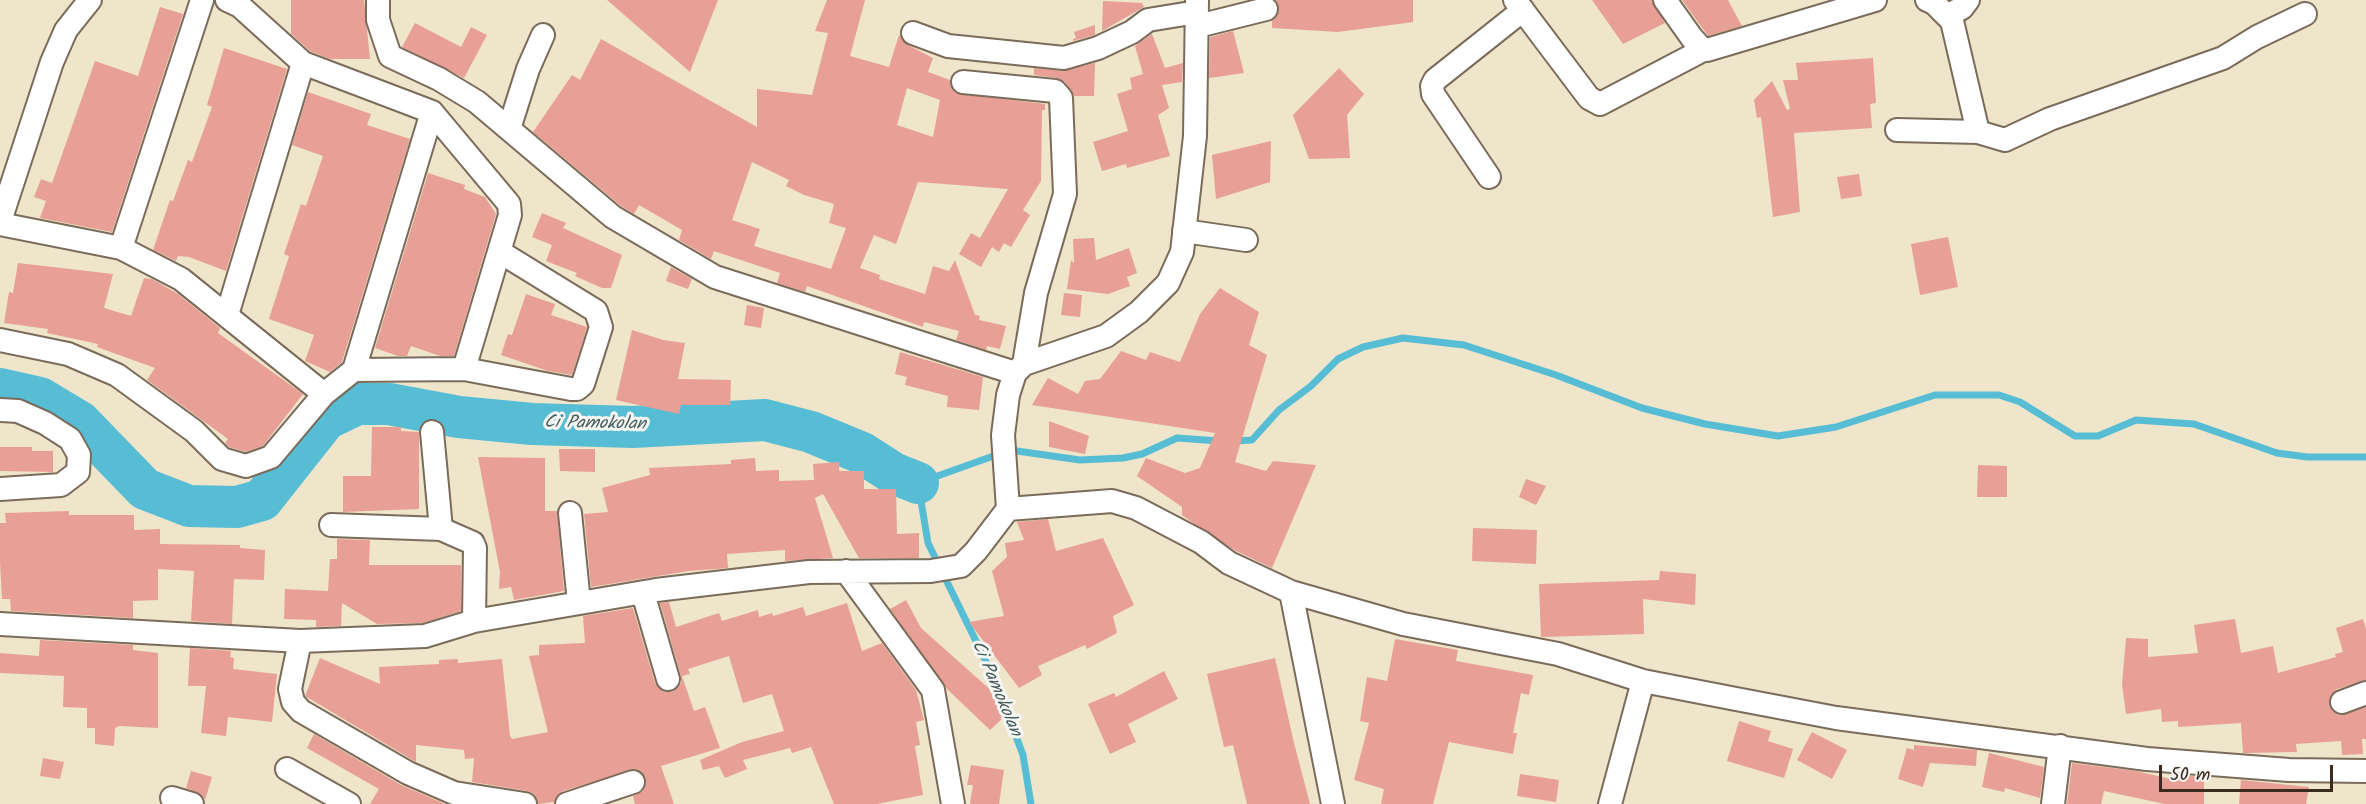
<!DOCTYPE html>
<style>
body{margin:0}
#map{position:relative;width:2366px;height:804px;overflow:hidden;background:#eee5cb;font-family:Kalam,sans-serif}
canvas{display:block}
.scale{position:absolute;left:2159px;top:765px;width:174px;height:27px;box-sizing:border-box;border:3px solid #3b2a1e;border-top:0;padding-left:8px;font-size:18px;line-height:21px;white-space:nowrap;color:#3b2a1e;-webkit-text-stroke:4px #f6f6f2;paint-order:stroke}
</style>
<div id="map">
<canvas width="2366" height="804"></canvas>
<div class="scale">50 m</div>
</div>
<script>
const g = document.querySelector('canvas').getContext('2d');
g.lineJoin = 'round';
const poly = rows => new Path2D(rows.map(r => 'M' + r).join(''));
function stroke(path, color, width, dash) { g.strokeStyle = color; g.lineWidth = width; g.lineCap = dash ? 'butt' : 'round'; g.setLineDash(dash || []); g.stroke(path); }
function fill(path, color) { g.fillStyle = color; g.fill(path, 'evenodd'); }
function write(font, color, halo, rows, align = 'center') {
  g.font = font + ' Kalam,sans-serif'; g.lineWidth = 6; g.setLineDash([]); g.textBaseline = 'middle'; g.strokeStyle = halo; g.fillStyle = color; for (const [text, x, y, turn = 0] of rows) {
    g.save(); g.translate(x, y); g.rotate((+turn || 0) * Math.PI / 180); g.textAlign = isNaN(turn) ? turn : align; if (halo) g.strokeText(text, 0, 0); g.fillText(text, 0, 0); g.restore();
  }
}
stroke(poly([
 [1233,441,1252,440,1279,410,1311,386,1338,359,1363,347,1403,338,1464,345,1556,375,1642,408,1705,424,1778,436,1836,427,1935,395,1999,395,2020,402,2075,436,2098,436,2136,420,2194,424,2277,453,2307,457,2366,457],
 [1031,804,1023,755,995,680,928,543,918,483,1010,450,1080,460,1123,458,1142,454,1177,438,1219,441]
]), '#57bdd5', 7);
stroke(poly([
 [0,389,40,398,80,422,145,489,189,506,237,507,262,500,326,419,357,404,389,404,459,417,532,424,633,427,765,420,811,432,862,453,893,473,918,483]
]), '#57bdd5', 42);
fill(poly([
 [291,0,364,0,370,59,330,59,310,51,291,34],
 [607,0,718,0,690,72],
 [827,0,865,0,850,56,889,67,899,35,908,45,933,58,928,72,950,80,951,87,956,93,1045,104,1045,110,1042,110,1041,181,1023,210,1030,215,1011,247,1004,243,999,252,992,247,981,267,959,254,971,233,980,238,1008,189,918,182,896,244,874,235,860,268,880,275,879,279,925,294,933,266,949,271,955,260,975,315,980,316,979,320,1006,326,1000,349,987,346,986,350,956,340,959,331,924,322,923,327,807,286,805,292,777,283,780,273,714,251,711,259,679,240,682,230,639,205,634,214,621,206,533,132,572,75,580,80,601,39,757,127,757,89,812,95,828,33,815,31],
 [907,88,940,100,933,137,897,125],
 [752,162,789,180,786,186,804,195,834,204,829,223,846,228,831,269,754,246,760,229,732,220],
 [1276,0,1413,0,1413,22,1338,32,1272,28,1272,21,1279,12],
 [1592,0,1652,0,1665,23,1623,44],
 [1682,0,1728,0,1742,26,1708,36],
 [1103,1,1142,3,1144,7,1102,31],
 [160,7,183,14,112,232,40,218,46,201,34,197,41,179,52,183,95,61,138,76],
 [415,23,461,47,471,27,487,35,464,78,402,47],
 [1095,25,1095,35,1073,41,1073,39,1076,38,1074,32],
 [1233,31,1244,73,1209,78,1210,37],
 [1152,34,1165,68,1183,63,1182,82,1162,85,1169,108,1158,115,1170,156,1127,168,1126,164,1102,171,1093,142,1128,131,1117,94,1132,89,1130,78,1143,74,1135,46],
 [224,48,287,69,226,271,189,257,178,256,176,261,153,250,170,200,173,201,188,160,192,162,212,107,207,105],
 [1873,58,1876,103,1870,104,1872,128,1794,133,1800,212,1773,217,1761,117,1757,118,1754,100,1772,81,1787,110,1790,109,1783,80,1798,80,1796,63],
 [1095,63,1094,96,1074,96,1065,82,1057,78,1034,75,1034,68,1063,71],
 [1339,68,1364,94,1347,115,1350,158,1309,159,1293,115],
 [308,92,371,114,367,125,410,139,342,362,330,372,305,361,314,335,269,319,289,256,284,254,301,204,306,206,323,156,292,145],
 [1271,141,1270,182,1216,199,1212,155],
 [428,173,465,185,464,189,485,197,496,214,454,356,440,356,411,346,407,356,398,356,375,348],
 [1859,174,1862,196,1841,199,1837,177],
 [542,213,566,223,563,228,622,255,611,288,602,288,575,276,577,273,546,261,552,245,532,237],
 [1948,237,1958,287,1920,295,1911,244],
 [1094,238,1096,260,1129,248,1137,273,1127,277,1130,286,1108,294,1067,289,1071,260,1074,263,1073,239],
 [18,263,113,274,104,308,131,316,144,278,152,279,178,294,220,328,218,333,303,394,263,446,246,452,229,447,225,443,228,439,147,380,155,368,97,347,98,344,47,333,48,329,4,323,9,292,13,293],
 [671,267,692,279,688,289,666,281],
 [1220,288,1259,312,1249,345,1267,355,1235,462,1266,471,1273,461,1316,465,1272,568,1236,551,1193,523,1182,515,1182,507,1137,476,1146,458,1185,473,1200,468,1215,433,1032,405,1048,378,1078,394,1085,381,1100,379,1121,351,1146,360,1150,352,1180,362,1200,314],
 [1064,293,1082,295,1080,317,1061,315],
 [526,294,555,304,551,315,587,327,572,375,548,371,501,355,508,334,512,335],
 [747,305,764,308,761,328,744,325],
 [632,330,663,340,685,343,678,379,731,380,730,405,681,405,679,414,616,400],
 [900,352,983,377,979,410,947,407,948,396,905,385,907,377,895,374],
 [1049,421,1089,436,1085,454,1049,447],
 [372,427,401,427,401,431,419,432,419,509,343,512,343,476,371,476],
 [0,447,32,447,32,451,53,451,53,472,0,471],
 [559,449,595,449,595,472,560,471],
 [478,457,545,458,545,511,557,511,564,591,514,600,511,587,499,589,500,572],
 [755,458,756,471,779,470,779,481,814,480,813,464,839,462,839,471,864,471,864,489,896,489,897,534,919,533,919,558,859,558,823,494,815,498,833,558,785,561,785,550,727,554,728,568,689,571,591,587,584,514,608,512,602,488,650,475,649,468,731,464,731,460],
 [1978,465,2007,466,2007,497,1977,497],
 [1526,479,1546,486,1536,505,1519,497],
 [69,511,69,515,134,515,134,530,160,529,160,544,240,545,240,548,265,550,264,580,234,579,232,624,191,621,194,571,158,569,158,600,133,601,133,618,11,611,10,599,2,599,0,562,0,523,6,523,5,513],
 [1048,519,1056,551,1103,538,1134,605,1113,616,1117,633,1087,649,1085,645,1038,666,1042,675,1019,688,969,622,1004,616,992,571,1007,557,1005,543,1024,540,1017,522],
 [1473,528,1537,530,1536,564,1472,561],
 [337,539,370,540,369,565,461,565,461,611,423,623,377,624,342,603,341,626,316,627,316,620,284,619,285,589,328,591,330,559,337,559],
 [1660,571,1696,574,1695,605,1643,599,1644,634,1541,637,1539,584,1659,580],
 [906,600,921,628,994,693,1004,717,990,730,947,689,890,609],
 [669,602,676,627,719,613,722,621,758,610,759,617,772,613,773,616,803,607,806,616,847,603,862,651,882,643,916,690,924,720,916,722,920,745,915,746,923,795,877,804,834,804,811,747,792,753,790,748,743,760,747,769,725,778,719,766,703,770,700,760,742,742,784,731,772,694,743,703,729,656,688,669,690,674,682,676,694,711,705,707,720,748,661,766,674,804,635,804,633,796,643,791,646,784,642,772,635,769,563,791,554,802,538,804,534,794,528,791,472,782,474,758,465,759,464,750,416,745,416,762,305,696,320,658,380,684,379,667,439,664,439,660,458,659,458,663,502,659,510,736,512,739,548,732,529,656,539,655,539,645,585,643,583,616,633,608,655,683,664,692,672,692,681,683,681,676,660,603],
 [2235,619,2241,653,2273,646,2278,673,2336,657,2335,654,2343,652,2336,628,2363,619,2366,629,2366,680,2337,689,2329,700,2330,707,2339,715,2366,707,2366,739,2362,739,2363,754,2342,755,2341,741,2296,744,2297,752,2243,753,2241,723,2178,727,2178,721,2162,722,2161,709,2126,714,2122,684,2126,638,2148,639,2148,657,2198,653,2194,625],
 [1395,639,1458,650,1456,661,1533,675,1529,695,1521,693,1513,733,1517,733,1513,754,1449,742,1433,804,1381,804,1384,789,1354,780,1369,723,1360,721,1367,677,1387,681],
 [40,640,133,645,133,650,158,653,158,728,119,726,115,728,114,746,95,744,95,728,87,728,87,708,63,707,64,676,0,673,0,653,39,656],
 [190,648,231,651,230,657,234,658,233,669,277,674,272,722,228,717,226,736,201,733,206,686,188,686],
 [1275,658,1293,739,1310,804,1247,804,1233,745,1224,747,1207,674],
 [1164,671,1178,699,1128,724,1136,742,1110,754,1088,704,1114,693,1116,697],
 [1739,721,1771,731,1768,741,1793,749,1784,778,1727,761],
 [1812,732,1847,750,1832,779,1797,760],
 [314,734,401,785,445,804,370,804,379,789,307,748],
 [1914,745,1977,750,1976,766,1930,763,1923,787,1898,779,1907,748,1914,750],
 [1989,753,2044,767,2040,798,2005,788,2004,792,1982,787],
 [43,758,64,762,60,779,40,776],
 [2072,763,2136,771,2179,781,2179,775,2204,777,2204,804,2165,804,2104,791,2101,804,2067,804],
 [971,765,1004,770,999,804,970,804,973,785,967,785],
 [191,771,212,777,205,800,201,794,186,788],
 [1520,774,1559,780,1556,802,1517,796],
 [2241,780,2309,787,2306,804,2239,804]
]), '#e89f96');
const minor = poly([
 [227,0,240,6,303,63,432,112,509,204,510,215,464,369],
 [378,0,378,20,390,56,439,79,477,102,613,217,715,277,1015,373],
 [1515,0,1589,98,1600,104,1703,50],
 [1665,0,1692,38,1703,50,1707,50,1875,0],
 [1948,15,1962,8,1968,0],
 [1198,26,1266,9],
 [913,33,948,46,1064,58,1098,48,1132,32,1148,20,1197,12],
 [963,82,1055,91,1061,98,1065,194,1036,293,1024,364],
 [509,129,528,69,543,35],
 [1897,130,1978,132,1952,21,1934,3,1927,0],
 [1978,132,2005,140,2050,119,2223,58,2257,37,2305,14],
 [1489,177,1433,94,1432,86,1435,80,1523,10],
 [0,221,52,62,66,30,90,0],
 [0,224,121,248,181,279,324,394],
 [1184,231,1246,240],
 [121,248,202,0],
 [227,315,303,63],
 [0,340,68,354,117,375,194,431,222,459,246,466,271,457,324,394,354,370,464,369,571,389,577,389,583,384,601,327,596,311,500,252],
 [354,370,432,112],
 [0,410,18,411,45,423,70,439,79,455,78,472,61,485,0,489],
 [432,432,441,529,473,543,475,548,474,621],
 [1008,509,1112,501,1136,508,1201,542,1229,563,1291,592,1403,624,1558,654,1643,681,1736,699,1836,718,2147,759,2289,770,2366,771],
 [570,513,579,603],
 [331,525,441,529],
 [846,571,933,690,953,804],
 [1291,592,1333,804],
 [643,593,668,679],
 [0,624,300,641,425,636,474,621,656,590,809,572,931,571,961,566,976,551,1008,509,1003,435,1008,395,1015,373,1024,364,1106,336,1139,312,1168,283,1182,252,1195,136,1197,0],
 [300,641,290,689,293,702,301,711,408,773,454,793,525,804],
 [2342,702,2366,693],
 [287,769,349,804],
 [172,798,192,804],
 [567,804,633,782],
 [1610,804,1643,681],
 [2053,804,2060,746]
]);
stroke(minor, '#7a6b5b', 26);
stroke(minor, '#fff', 22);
write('italic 18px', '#455d5e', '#f6f6f2', [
 ["Ci Pamokolan",595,425,1],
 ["Ci Pamokolan",995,689,67]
]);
</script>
